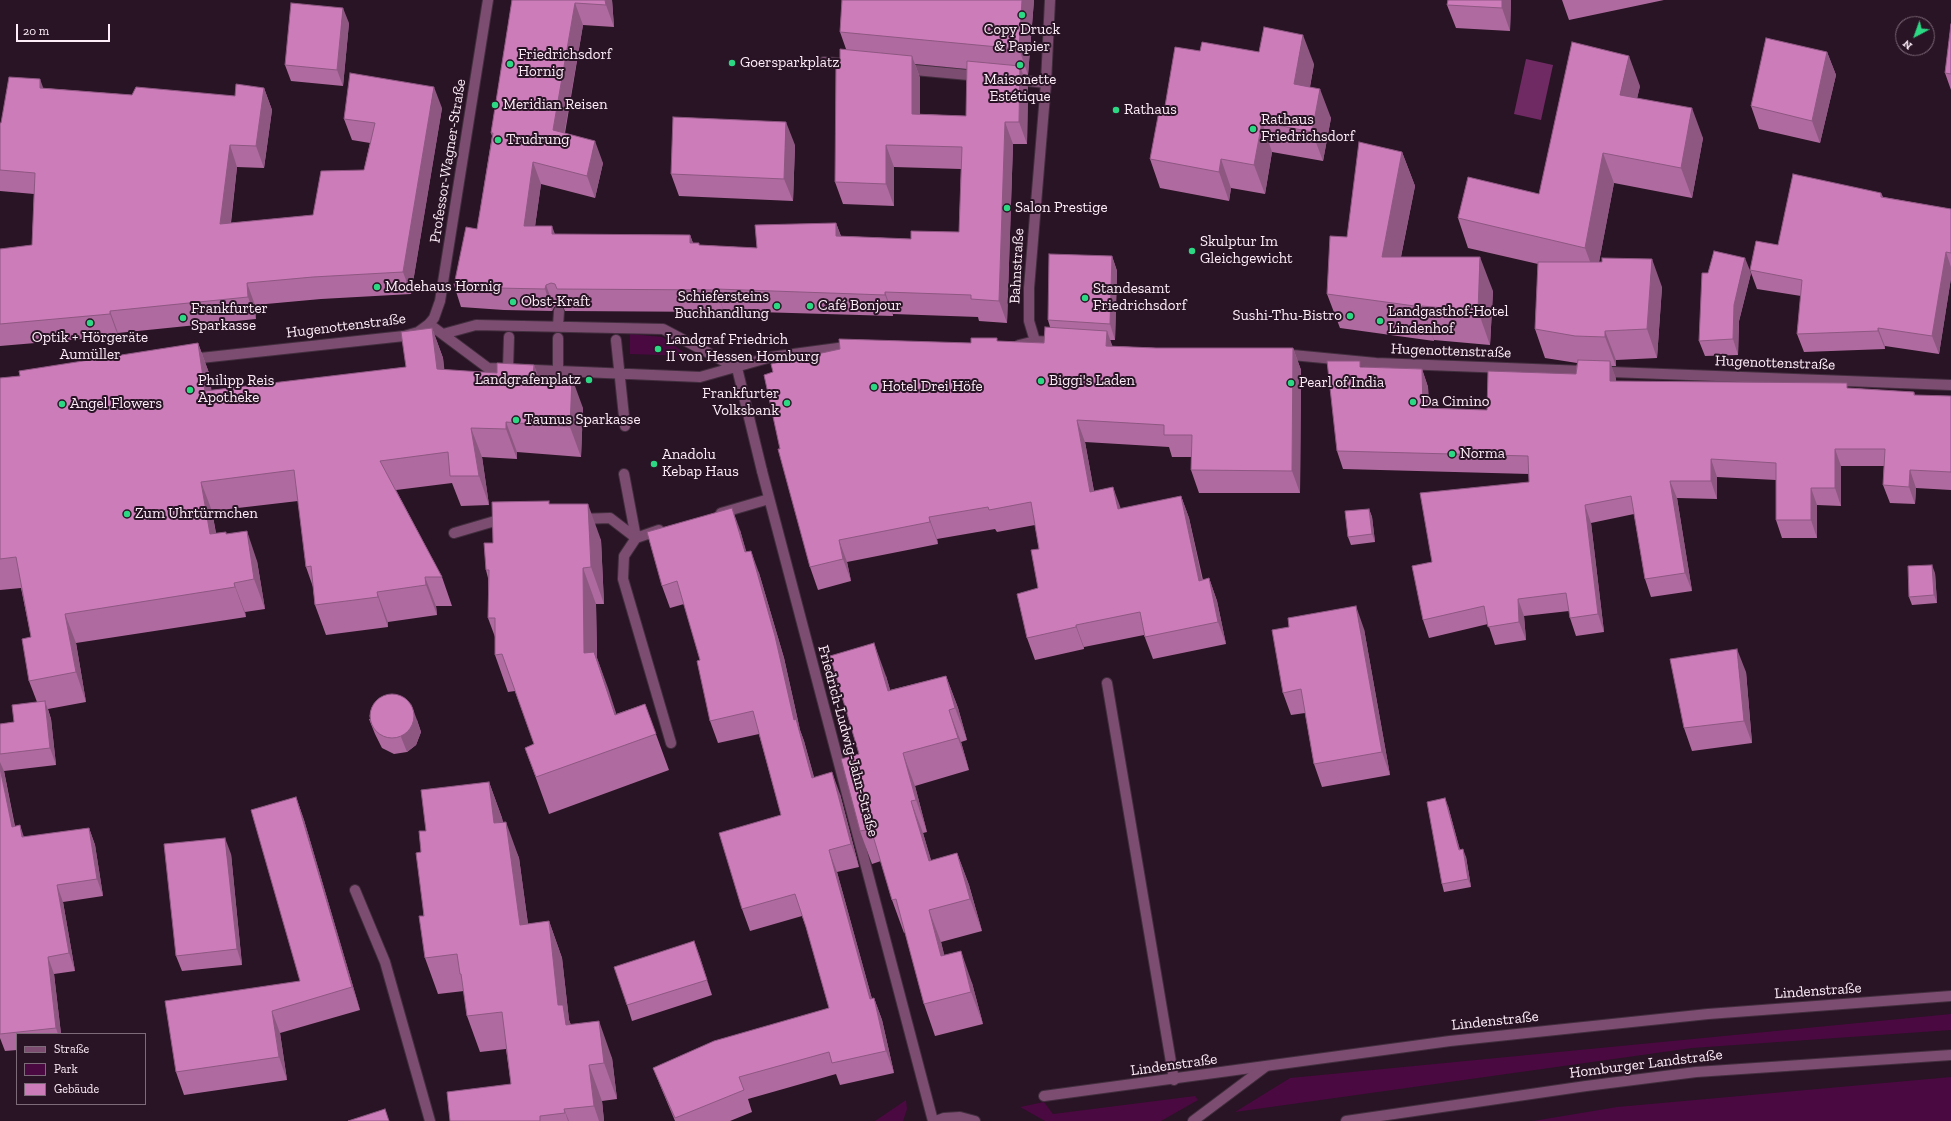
<!DOCTYPE html>
<meta charset="utf-8">
<style>
body{margin:0}
#map{position:relative;width:1951px;height:1121px;overflow:hidden;background:#291425;font-family:"Zilla Slab",serif}
canvas{display:block}
.legend{position:absolute;left:16px;top:1033px;width:130px;height:72px;box-sizing:border-box;background:#291425;border:1px solid #7e6b79;margin:0;padding:5px 7px;list-style:none;font-size:12px;color:#fdedf8}
.legend li{display:flex;align-items:center;gap:8px;height:20px}
.legend b{width:20px;border:1px solid #7e6b79}
.north{position:absolute;left:1895px;top:16px;width:40px;height:40px;box-sizing:border-box;background:#291425;border:1px solid #7e6b79;border-radius:50%;rotate:221deg;font-size:11px;font-weight:700;line-height:16px;text-align:center;color:#fdedf8}
.north::after{content:'';display:block;margin:auto;width:14px;height:18px;background:#2dd884;clip-path:polygon(50% 0,100% 100%,50% 72%,0 100%)}
.scale{position:absolute;left:16px;top:24px;width:94px;height:18px;box-sizing:border-box;border:2px solid #fdedf8;border-top:0;padding-left:5px;font-size:12px;line-height:14px;white-space:nowrap;color:#fdedf8;-webkit-text-stroke:3px #291425;paint-order:stroke}
</style>
<div id="map">
<canvas width="1951" height="1121"></canvas>
<ul class="legend">
<li><b style="height:5px;background:#7c4d71"></b>Straße</li>
<li><b style="height:11px;background:#4a0940"></b>Park</li>
<li><b style="height:11px;background:#cb7cb9"></b>Gebäude</li>
</ul>
<div class="north">N</div>
<div class="scale">20 m</div>
</div>
<script>
const g = document.querySelector('canvas').getContext('2d');
g.lineJoin = 'round';
function fill(path, color) { g.fillStyle = color; g.fill(path, 'evenodd'); }
const poly = rows => new Path2D(rows.map(r => 'M' + r).join(''));
function stroke(path, color, width, dash) { g.strokeStyle = color; g.lineWidth = width; g.lineCap = dash ? 'butt' : 'round'; g.setLineDash(dash || []); g.stroke(path); }
function write(font, color, halo, rows, align = 'center') {
  g.font = font + ' "Zilla Slab",serif'; g.lineWidth = 4; g.setLineDash([]); g.textBaseline = 'middle'; g.strokeStyle = halo; g.fillStyle = color; for (const [text, x, y, turn = 0] of rows) {
    g.save(); g.translate(x, y); g.rotate((+turn || 0) * Math.PI / 180); g.textAlign = isNaN(turn) ? turn : align; if (halo) g.strokeText(text, 0, 0); g.fillText(text, 0, 0); g.restore();
  }
}
fill(poly([
 [630,334,662,337,689,356,630,354],
 [1951,1014,1951,1030,1692,1048,1235,1112,1290,1078],
 [1951,1077,1951,1121,1533,1121,1617,1107],
 [1195,1096,1198,1100,1161,1121,1045,1121,1020,1107,1044,1102,1053,1114],
 [906,1100,907,1109,903,1121,875,1121]
]), '#4a0940');
fill(poly([
 [1526,59,1553,65,1541,120,1514,114]
]), '#702a63');
const service = poly([
 [824,62,848,64],
 [904,69,979,76],
 [1011,79,1046,83],
 [624,474,636,538],
 [721,513,769,499],
 [580,519,610,518,636,538],
 [659,530,636,538,624,556,623,579,671,743],
 [454,533,495,521,506,520],
 [1107,683,1174,1080],
 [355,890,385,962,430,1121]
]);
const pedestrian = poly([
 [429,324,488,368,700,377,771,357,853,346],
 [558,326,559,311],
 [443,334,476,325,663,329,737,368],
 [616,340,625,426],
 [508,368,509,337],
 [737,368,762,471],
 [558,371,558,338]
]);
const minor = poly([
 [1035,341,1029,321,1029,288,1046,83,1050,0],
 [1019,345,1035,341,1058,342],
 [1282,354,1376,363,1951,385],
 [191,359,404,336,418,332,429,324,434,318,440,301,488,0],
 [762,471,933,1121],
 [1044,1096,1450,1041,1708,1014,1951,996]
]);
const tertiary = poly([
 [936,1121,944,1118,960,1117,975,1121],
 [1193,1121,1265,1067],
 [1346,1121,1586,1086,1696,1072,1951,1055]
]);
stroke(service, '#422e3e', 12);
stroke(pedestrian, '#422e3e', 12);
stroke(minor, '#422e3e', 12);
stroke(tertiary, '#422e3e', 12);
stroke(service, '#7c4d71', 10);
stroke(pedestrian, '#7c4d71', 10);
stroke(minor, '#7c4d71', 10);
stroke(tertiary, '#7c4d71', 10);
fill(poly([
 [512,0,612,0,614,27,583,25,565,133,603,163,595,198,541,184,535,226,555,234,690,235,693,243,699,245,757,248,836,223,841,236,911,239,959,232,961,169,894,167,894,206,843,204,835,182,840,60,846,49,840,32,842,0,1034,0,1028,75,1023,74,1028,88,1027,144,1013,144,1007,323,979,321,978,317,893,314,893,316,724,311,724,312,565,311,563,306,559,305,554,307,552,311,504,310,461,307,454,285,477,229,492,136,491,133],
 [915,64,967,69,966,116,920,114,920,78],
 [1448,0,1511,0,1510,31,1456,28,1447,5],
 [1562,0,1664,0,1569,20],
 [349,23,343,86,291,81,285,65],
 [1951,24,1951,90,1945,73],
 [1200,51,1314,64,1310,87,1331,118,1323,161,1272,152,1265,194,1231,188,1229,201,1160,188,1150,159,1164,112],
 [1827,52,1836,75,1820,143,1759,129,1751,106],
 [1640,86,1637,98,1703,138,1692,198,1614,183,1599,262,1662,287,1657,358,1616,360,1616,366,1611,366,1616,379,1616,381,1849,388,1914,392,1915,395,1951,396,1951,490,1916,488,1915,504,1890,503,1883,485,1884,466,1841,466,1841,506,1817,505,1817,538,1782,538,1776,520,1776,480,1717,477,1717,499,1677,498,1692,591,1651,597,1645,579,1634,514,1591,523,1604,632,1576,636,1570,618,1569,611,1524,616,1526,640,1495,645,1488,624,1429,638,1423,620,1432,562,1529,482,1529,474,1343,469,1337,451,1363,367,1422,369,1428,387,1429,408,1487,410,1576,374,1577,363,1545,358,1535,329,1538,264,1468,248,1458,218,1539,194],
 [43,88,132,95,235,96,264,88,272,110,264,168,237,167,231,223,313,215,364,170,370,143,352,140,344,119,442,108,411,294,321,299,255,305,256,319,118,333,118,336,0,346,0,249,32,245,34,194,0,191,0,123,1,123],
 [795,145,793,201,679,196,671,174],
 [1402,152,1415,186,1401,257,1493,291,1490,345,1434,340,1434,341,1340,328,1327,294,1347,237],
 [1881,193,1883,197,1951,209,1951,278,1939,354,1885,346,1885,349,1804,352,1797,334,1801,296,1757,289,1750,270,1778,245],
 [1112,256,1117,271,1115,340,1110,340,1112,346,1156,348,1293,348,1301,370,1300,493,1199,493,1191,470,1191,457,1172,457,1169,447,1085,442,1094,491,1121,509,1181,496,1189,518,1203,580,1209,578,1217,601,1226,644,1153,659,1144,635,1084,647,1084,649,1035,660,1027,638,1038,588,1039,549,1035,525,997,532,995,529,937,539,938,544,847,562,851,581,818,590,810,567,780,449,971,343,998,341,1044,343,1050,327,1048,320],
 [1751,273,1739,321,1738,355,1705,356,1699,341],
 [432,328,443,358,444,370,497,373,534,365,538,376,583,408,581,457,517,452,517,459,482,457,489,505,461,506,452,483,396,490,442,577,452,606,436,606,437,615,388,622,388,627,326,635,315,605,313,587,306,567,298,501,212,511,216,533,227,534,257,561,265,609,245,612,246,617,76,643,86,702,48,709,51,719,56,765,4,771,15,826,24,837,89,828,95,845,103,896,63,902,75,971,54,974,61,1034,17,1034,17,1050,5,1051,0,1038,0,724,14,722,37,702,29,681,31,637,21,588,0,590,0,378,20,376,198,343,209,373,211,391,406,367],
 [550,504,601,540,604,604,596,604,597,658,616,714,645,704,669,770,549,814,525,748,534,744,515,691,508,692,495,655,495,637,488,618,488,578,486,570,493,543],
 [1369,509,1372,517,1375,542,1351,545,1348,537],
 [740,530,746,552,759,573,784,658,800,730,804,741,814,777,840,794,859,867,837,872,872,999,874,998,882,1020,894,1073,840,1085,836,1074,748,1099,752,1112,730,1121,675,1121,662,1090,653,1068,829,1008,806,927,802,916,750,931,742,909,781,815,759,734,718,743,710,721,700,660,684,604,670,608,662,586],
 [1935,573,1937,603,1912,605,1909,597],
 [1364,629,1390,775,1322,787,1314,764,1305,713,1291,715,1283,693],
 [1746,672,1752,743,1692,751,1684,728],
 [886,676,890,690,946,676,958,708,967,740,961,742,969,770,915,786,927,832,923,833,931,861,957,853,969,885,982,931,941,942,944,955,972,983,983,1024,935,1036,924,1004,905,932,904,933,892,900,881,861,872,864,860,831,859,754],
 [369,719,417,720,421,732,416,745,407,752,394,754,382,748,375,734],
 [489,782,502,818,503,822,519,858,528,924,549,921,562,958,569,1020,571,1025,612,1058,617,1099,602,1101,604,1121,450,1121,511,1084,506,1049,480,1052,467,1016,464,991,438,994,425,958,421,852,426,831],
 [296,797,304,820,360,1010,280,1033,287,1080,184,1095,176,1072,300,981],
 [1448,806,1460,850,1466,857,1471,887,1444,892,1442,884],
 [231,854,242,965,182,971,176,956],
 [694,941,712,995,632,1021,627,1005]
]), '#af6b9f');
fill(poly([
 [605,0,612,0,614,27,606,5],
 [1022,0,1034,0,1028,75,1019,49],
 [1502,0,1511,0,1510,31,1502,8],
 [575,3,583,25,561,152,553,130],
 [343,8,349,23,343,86,337,70],
 [1303,35,1314,64,1305,114,1294,84],
 [1827,52,1836,75,1820,143,1812,121],
 [912,56,920,78,920,136,912,114],
 [1629,56,1640,86,1631,125,1620,95],
 [1020,66,1028,88,1027,144,1019,122],
 [40,79,48,101,40,88],
 [434,87,442,108,411,294,403,272],
 [264,88,272,110,264,168,256,146],
 [1320,89,1331,118,1323,161,1312,132],
 [1692,108,1703,138,1692,198,1681,168],
 [786,122,795,145,793,201,784,179],
 [1005,122,1013,144,1007,323,999,301],
 [1262,122,1272,152,1265,194,1254,165],
 [595,141,603,163,595,198,587,176],
 [230,145,237,167,228,246,220,224],
 [886,145,894,167,894,206,886,184],
 [1402,152,1415,186,1394,291,1382,257],
 [1603,153,1614,183,1596,278,1585,248],
 [1221,159,1231,188,1229,201,1219,172],
 [533,162,541,184,532,248,524,226],
 [836,223,844,245,836,236],
 [552,226,560,248,552,234],
 [690,235,698,257,690,243],
 [1946,252,1951,267,1951,278,1939,354,1932,336],
 [1112,256,1117,271,1115,340,1110,324],
 [1480,257,1493,291,1490,345,1478,311],
 [1745,258,1751,273,1739,321,1738,355,1733,339,1734,305],
 [1652,259,1662,287,1657,358,1647,329],
 [247,283,255,305,256,319,248,297],
 [546,285,554,307,552,311,545,289],
 [716,289,724,311,724,312,716,290],
 [885,292,893,314,893,316,885,295],
 [1422,306,1434,340,1434,341,1422,307],
 [110,311,118,333,118,336,110,314],
 [432,328,443,358,448,399,437,369],
 [1878,328,1885,346,1885,349,1878,331],
 [1107,331,1115,353,1106,346],
 [1605,331,1616,360,1616,366,1605,337],
 [198,343,209,373,216,421,205,391],
 [1293,348,1301,370,1300,493,1292,471],
 [1610,361,1616,379,1617,399,1610,381],
 [534,365,544,395,533,375],
 [1422,369,1428,387,1430,425,1423,408],
 [572,378,583,408,581,457,570,427],
 [1077,420,1085,442,1098,514,1090,492],
 [506,422,517,452,517,459,506,429],
 [471,428,482,457,489,505,479,476],
 [1835,449,1841,466,1841,506,1835,488],
 [1711,459,1717,477,1717,499,1711,481],
 [1910,470,1916,488,1915,504,1909,487],
 [1670,481,1677,498,1692,591,1685,573],
 [201,482,212,511,221,564,210,534],
 [1113,487,1121,509,1118,509],
 [1811,488,1817,505,1817,538,1811,520],
 [1181,496,1189,518,1207,603,1199,581],
 [588,504,601,540,604,604,591,567],
 [1585,505,1591,523,1604,632,1598,614],
 [732,508,740,530,753,574,745,552],
 [1369,509,1372,517,1375,542,1372,534],
 [929,517,937,539,938,544,930,522],
 [247,531,257,561,265,609,254,579],
 [839,540,847,562,851,581,843,559],
 [751,551,759,573,784,658,800,730,804,741,820,800,812,778,794,720],
 [1932,565,1935,573,1937,603,1934,595],
 [583,568,596,604,597,658,608,688,626,744,584,653],
 [425,577,436,606,437,615,426,585],
 [1209,578,1217,601,1226,644,1218,622],
 [234,583,245,612,246,617,235,587],
 [377,592,388,622,388,627,378,597],
 [1518,599,1524,616,1526,640,1519,622],
 [1356,606,1364,629,1390,775,1382,752],
 [65,614,76,643,86,702,76,672],
 [1076,625,1084,647,1084,649,1076,627],
 [874,643,886,676,900,723,888,691],
 [1737,649,1746,672,1752,743,1744,721],
 [946,676,958,708,967,740,955,708],
 [45,701,51,719,56,765,50,748],
 [411,704,417,720,421,732,416,745,407,752,401,737],
 [949,710,961,742,969,770,958,738],
 [903,753,915,786,927,832,916,800],
 [0,762,4,771,18,844,12,827,0,768],
 [832,772,840,794,859,867,851,844],
 [489,782,502,818,507,859,494,823],
 [296,797,304,820,360,1010,352,987],
 [1445,798,1448,806,1462,858,1459,850],
 [911,801,923,833,941,893,929,861],
 [506,822,519,858,533,961,520,925],
 [20,825,26,843,22,837],
 [89,828,95,845,103,896,97,879],
 [225,838,231,854,242,965,237,949],
 [1463,849,1466,857,1471,887,1468,879],
 [829,850,837,872,878,1021,870,999],
 [957,853,969,885,982,931,970,899],
 [57,885,63,902,75,971,69,953],
 [929,910,941,942,953,988,941,956],
 [549,921,562,958,569,1020,577,1041,579,1061,558,1005],
 [694,941,700,957,712,995],
 [961,951,972,983,983,1024,971,992],
 [48,957,54,974,61,1034,58,1034,56,1028],
 [874,998,882,1020,894,1073,886,1051],
 [272,1011,280,1033,287,1080,279,1057],
 [599,1021,612,1058,617,1099,604,1063],
 [589,1065,602,1101,604,1121,599,1121,594,1106],
 [564,1109,569,1121,568,1121]
]), '#8e5782');
const building = poly([
 [512,0,605,0,606,5,575,3,553,130,595,141,587,176,533,162,524,226,552,226,552,234,690,235,690,243,699,243,699,245,757,248,755,225,836,223,836,236,911,239,911,231,959,232,962,147,886,145,886,184,835,182,836,60,840,60,840,49,912,56,912,114,966,116,967,61,1020,66,1019,122,1005,122,999,301,971,299,971,295,885,292,885,295,716,289,716,290,557,289,555,284,551,283,546,285,545,289,496,288,454,285,466,227,477,229,493,133,491,133,512,0],
 [842,0,1022,0,1019,49,840,32,842,0],
 [1448,0,1502,0,1502,8,1447,5,1448,0],
 [291,3,343,8,337,70,285,65,291,3],
 [1951,24,1951,74,1945,73,1951,24],
 [1264,27,1303,35,1294,84,1320,89,1312,132,1262,122,1254,165,1221,159,1219,172,1150,159,1159,111,1164,112,1175,47,1200,51,1202,42,1259,52,1264,27],
 [1766,38,1827,52,1812,121,1751,106,1766,38],
 [1572,42,1629,56,1620,95,1692,108,1681,168,1603,153,1585,248,1458,218,1468,177,1539,194,1572,42],
 [350,73,434,87,403,272,313,277,247,283,248,297,110,311,110,314,0,324,0,249,32,245,35,173,0,170,0,123,1,123,9,77,40,79,40,88,132,95,136,87,235,96,236,84,264,88,256,146,230,145,220,224,313,215,321,171,364,170,375,123,344,119,350,73],
 [673,117,786,122,784,179,671,174,673,117],
 [1359,142,1402,152,1382,257,1480,257,1478,311,1422,306,1422,307,1327,294,1330,236,1347,237,1359,142],
 [1793,174,1881,193,1881,197,1951,209,1951,253,1946,252,1932,336,1878,328,1878,331,1797,334,1802,280,1750,270,1756,241,1778,245,1793,174],
 [1714,251,1745,258,1734,305,1733,339,1699,341,1702,273,1708,273,1714,251],
 [1049,254,1112,256,1110,324,1048,320,1049,254],
 [1602,258,1652,259,1647,329,1605,331,1605,337,1575,336,1535,329,1538,262,1602,262,1602,258],
 [1045,327,1107,331,1106,346,1156,348,1293,348,1292,471,1191,470,1192,435,1164,435,1164,425,1077,420,1090,492,1113,487,1118,509,1181,496,1199,581,1209,578,1218,622,1145,637,1140,612,1076,625,1076,627,1027,638,1017,594,1038,588,1031,550,1039,549,1031,502,989,510,988,507,929,517,930,522,839,540,843,559,810,567,778,449,780,449,764,375,773,372,771,364,840,349,839,339,971,343,971,338,997,338,997,341,1044,343,1045,327],
 [432,328,437,369,497,373,497,363,534,365,533,375,572,378,570,427,506,422,506,429,471,428,479,476,450,476,448,452,380,461,442,577,425,577,426,585,377,592,378,597,315,605,311,566,306,567,294,470,201,482,210,534,226,532,226,534,247,531,254,579,234,583,235,587,65,614,76,672,29,681,22,639,31,637,16,557,0,559,0,378,20,376,19,371,198,343,205,391,406,367,401,332,432,328],
 [1578,360,1610,361,1610,381,1847,383,1847,388,1914,392,1914,395,1951,396,1951,472,1910,470,1909,487,1883,485,1885,449,1835,449,1835,488,1811,488,1811,520,1776,520,1776,463,1711,459,1711,481,1670,481,1685,573,1645,579,1631,496,1585,505,1598,614,1570,618,1566,593,1518,599,1519,622,1488,627,1484,606,1423,620,1412,566,1432,562,1420,493,1529,482,1528,456,1337,451,1327,361,1360,361,1360,367,1422,369,1423,408,1487,410,1488,371,1576,374,1578,360],
 [549,501,549,504,588,504,591,567,583,568,584,653,594,652,615,715,645,704,656,734,536,777,525,748,534,744,502,654,495,655,495,618,488,618,489,570,486,570,484,543,493,543,492,502,549,501],
 [732,508,745,552,751,551,775,636,794,720,796,719,812,778,832,772,851,844,829,850,870,999,874,998,886,1051,832,1063,829,1052,739,1077,744,1090,675,1118,653,1068,714,1041,829,1008,806,927,795,894,742,909,719,833,781,815,753,711,710,721,697,661,700,660,677,581,662,586,647,532,732,508],
 [1369,509,1372,534,1348,537,1345,511,1369,509],
 [1932,565,1934,595,1909,597,1908,566,1932,565],
 [1356,606,1382,752,1314,764,1301,689,1283,693,1272,630,1289,627,1288,618,1356,606],
 [874,643,888,691,946,676,955,708,949,710,958,738,903,753,916,800,911,801,929,861,957,853,970,899,929,910,941,956,961,951,971,992,924,1004,896,899,892,900,871,829,860,831,841,759,859,754,830,656,874,643],
 [1737,649,1744,721,1684,728,1670,659,1737,649],
 '370 716a22 22 0 1 1 44 0a22 22 0 1 1-44 0Z',
 [45,701,50,748,0,754,0,724,14,722,12,705,45,701],
 [0,768,12,827,20,825,22,837,89,828,97,879,57,885,69,953,48,957,56,1028,0,1034,0,768],
 [489,782,494,823,506,822,520,925,549,921,558,1005,563,1005,566,1025,599,1021,604,1063,589,1065,594,1106,564,1109,565,1113,540,1116,540,1121,450,1121,447,1092,511,1084,502,1012,467,1016,461,974,460,974,457,954,425,958,419,916,424,916,416,853,421,852,419,831,426,831,421,790,489,782],
 [296,797,352,987,272,1011,279,1057,176,1072,165,1001,300,981,251,810,296,797],
 [1445,798,1459,850,1463,849,1468,879,1442,884,1427,802,1445,798],
 [225,838,237,949,176,956,164,844,225,838],
 [694,941,707,980,627,1005,614,967,694,941],
 [385,1109,389,1121,348,1121,385,1109]
]);
fill(building, '#cb7cb9');
stroke(building, '#8e5782', 1);
for (const [x, y, r, color] of [
 [1022,15,4,"#2dd884"],
 [732,63,4,"#2dd884"],
 [510,64,4,"#2dd884"],
 [1020,65,4,"#2dd884"],
 [495,105,4,"#2dd884"],
 [1116,110,4,"#2dd884"],
 [1253,129,4,"#2dd884"],
 [498,140,4,"#2dd884"],
 [1007,208,4,"#2dd884"],
 [1192,251,4,"#2dd884"],
 [377,287,4,"#2dd884"],
 [1085,298,4,"#2dd884"],
 [513,302,4,"#2dd884"],
 [777,306,4,"#2dd884"],
 [810,306,4,"#2dd884"],
 [1350,316,4,"#2dd884"],
 [183,318,4,"#2dd884"],
 [1380,321,4,"#2dd884"],
 [90,323,4,"#2dd884"],
 [658,349,4,"#2dd884"],
 [589,380,4,"#2dd884"],
 [1041,381,4,"#2dd884"],
 [1291,383,4,"#2dd884"],
 [874,387,4,"#2dd884"],
 [190,390,4,"#2dd884"],
 [1413,402,4,"#2dd884"],
 [787,403,4,"#2dd884"],
 [62,404,4,"#2dd884"],
 [516,420,4,"#2dd884"],
 [1452,454,4,"#2dd884"],
 [654,464,4,"#2dd884"],
 [127,514,4,"#2dd884"]
]) { const dot = new Path2D(); dot.arc(x, y, r, 0, 2 * Math.PI); g.fillStyle = color; g.fill(dot); stroke(dot, '#291425', 1.5); }
write('15px', '#fdedf8', '#291425', [
 ["Copy Druck",1022,30,"center"],
 ["& Papier",1022,47,"center"],
 ["Friedrichsdorf",518,55],
 ["Hornig",518,72],
 ["Goersparkplatz",740,63],
 ["Maisonette",1020,80,"center"],
 ["Estétique",1020,97,"center"],
 ["Meridian Reisen",503,105],
 ["Rathaus",1124,110],
 ["Rathaus",1261,120],
 ["Friedrichsdorf",1261,137],
 ["Trudrung",506,140],
 ["Salon Prestige",1015,208],
 ["Skulptur Im",1200,242],
 ["Gleichgewicht",1200,259],
 ["Modehaus Hornig",385,287],
 ["Standesamt",1093,289],
 ["Friedrichsdorf",1093,306],
 ["Schiefersteins",769,297,"right"],
 ["Buchhandlung",769,314,"right"],
 ["Obst-Kraft",521,302],
 ["Café Bonjour",818,306],
 ["Frankfurter",191,309],
 ["Sparkasse",191,326],
 ["Landgasthof-Hotel",1388,312],
 ["Lindenhof",1388,329],
 ["Sushi-Thu-Bistro",1342,316,"right"],
 ["Optik + Hörgeräte",90,338,"center"],
 ["Aumüller",90,355,"center"],
 ["Landgraf Friedrich",666,340],
 ["II von Hessen Homburg",666,357],
 ["Landgrafenplatz",581,380,"right"],
 ["Philipp Reis",198,381],
 ["Apotheke",198,398],
 ["Biggi's Laden",1049,381],
 ["Pearl of India",1299,383],
 ["Hotel Drei Höfe",882,387],
 ["Frankfurter",779,394,"right"],
 ["Volksbank",779,411,"right"],
 ["Da Cimino",1421,402],
 ["Angel Flowers",70,404],
 ["Taunus Sparkasse",524,420],
 ["Norma",1460,454],
 ["Anadolu",662,455],
 ["Kebap Haus",662,472],
 ["Zum Uhrtürmchen",135,514]
], 'left');
write('15px', '#fdedf8', '#291425', [
 ["Professor-Wagner-Straße",448,161,-81],
 ["Bahnstraße",1017,266,-87],
 ["Hugenottenstraße",346,326,-7],
 ["Hugenottenstraße",1451,351,2],
 ["Hugenottenstraße",1775,363,2],
 ["Friedrich-Ludwig-Jahn-Straße",848,741,75],
 ["Lindenstraße",1818,991,-4],
 ["Lindenstraße",1495,1021,-6],
 ["Homburger Landstraße",1646,1064,-7],
 ["Lindenstraße",1174,1065,-8]
]);
</script>
